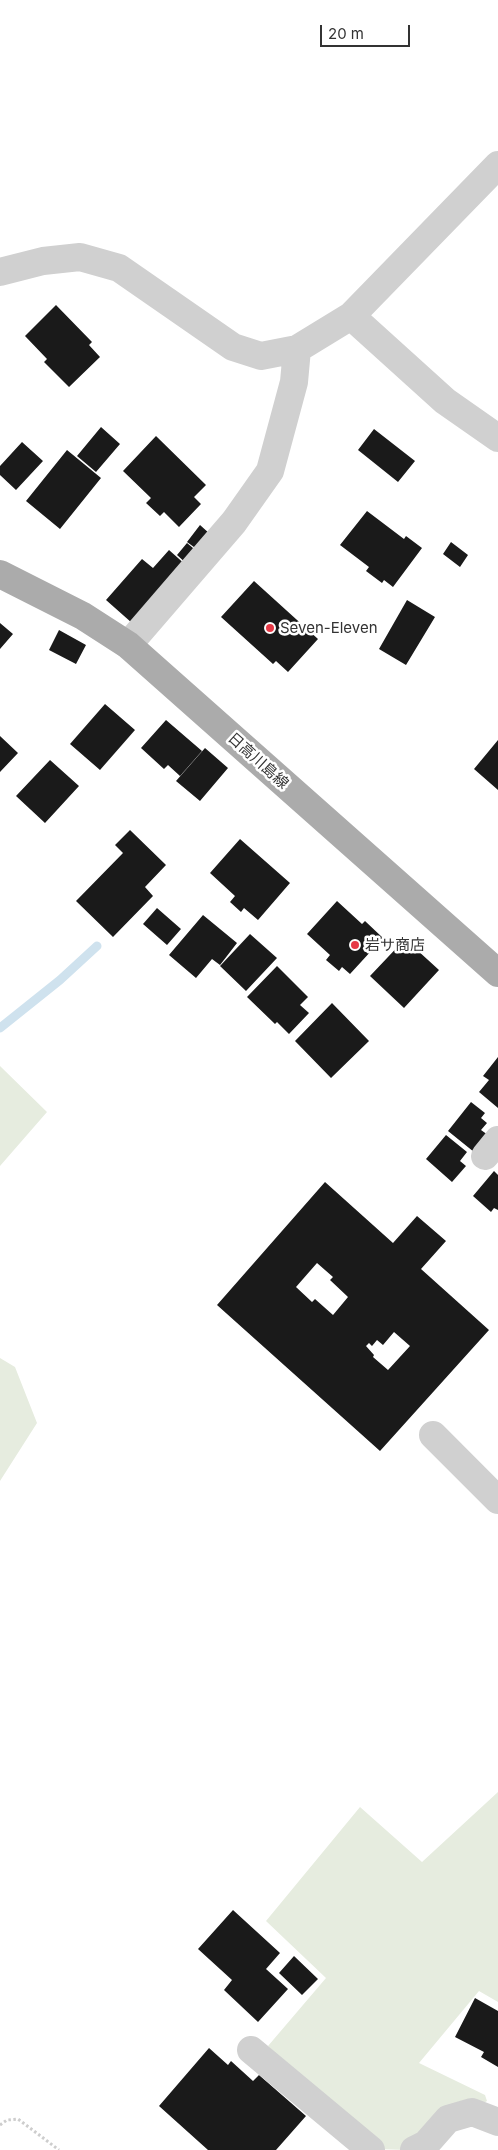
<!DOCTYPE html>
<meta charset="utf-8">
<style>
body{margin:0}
#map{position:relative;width:498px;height:2150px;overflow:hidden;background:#fff;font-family:Inter,sans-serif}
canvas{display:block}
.scale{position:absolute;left:320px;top:25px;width:90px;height:22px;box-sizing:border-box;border:2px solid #333;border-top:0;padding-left:6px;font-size:15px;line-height:18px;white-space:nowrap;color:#333;-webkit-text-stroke:4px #fff;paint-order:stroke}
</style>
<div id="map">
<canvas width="498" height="2150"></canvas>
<div class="scale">20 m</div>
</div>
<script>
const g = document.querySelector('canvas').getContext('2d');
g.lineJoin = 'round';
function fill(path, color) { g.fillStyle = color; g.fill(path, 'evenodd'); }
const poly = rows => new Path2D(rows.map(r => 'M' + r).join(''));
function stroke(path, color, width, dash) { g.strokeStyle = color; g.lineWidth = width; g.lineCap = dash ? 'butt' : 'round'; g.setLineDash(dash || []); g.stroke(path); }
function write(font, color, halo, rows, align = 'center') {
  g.font = font + ' Inter,"Noto Sans JP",sans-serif'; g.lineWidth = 5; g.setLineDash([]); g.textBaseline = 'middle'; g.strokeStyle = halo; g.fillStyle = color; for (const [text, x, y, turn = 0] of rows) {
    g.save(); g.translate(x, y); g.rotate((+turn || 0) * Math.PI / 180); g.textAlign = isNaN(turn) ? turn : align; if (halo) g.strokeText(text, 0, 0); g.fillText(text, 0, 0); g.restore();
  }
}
fill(poly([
 [0,1066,47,1112,0,1166],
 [0,1358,15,1367,37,1423,0,1481],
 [498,1792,498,2002,479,1991,419,2063,485,2095,487,2101,406,2150,375,2149,268,2046,326,1978,266,1921,360,1807,422,1862]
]), '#e6ecdf');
stroke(poly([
 [0,1028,60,980,97,946]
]), '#cfe2ee', 9);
fill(poly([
 [56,305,92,342,89,345,100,357,69,387,44,362,47,359,25,336],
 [101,427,120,444,96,472,77,456],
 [374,429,415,461,398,482,358,450],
 [156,436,206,485,194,497,201,504,179,527,164,512,160,516,146,503,151,498,123,471],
 [22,442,43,461,16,490,0,475,0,466],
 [67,450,101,478,60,529,26,501],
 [367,511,404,539,406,536,422,548,393,587,384,580,382,583,366,571,369,567,340,545],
 [200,525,210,534,198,550,187,542],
 [451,542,468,555,460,567,443,554],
 [187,543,199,553,188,565,177,555],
 [169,550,187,566,132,623,106,600,142,559,153,568],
 [254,581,318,639,288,672,276,661,273,664,221,617],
 [407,600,435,617,406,665,379,649],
 [0,623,13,634,0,649],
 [59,630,86,645,76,664,49,650],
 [105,704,135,730,100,770,70,744],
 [166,720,202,751,180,776,168,765,164,769,141,748],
 [0,736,18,753,0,772],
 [498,740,498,790,474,769],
 [205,748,228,768,200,801,176,781],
 [50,760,79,786,45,823,16,796],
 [130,830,166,865,145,887,153,896,113,937,76,901,123,853,115,845],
 [240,839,290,883,258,920,244,908,241,912,230,902,235,896,210,873],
 [337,901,362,924,365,921,383,938,350,974,342,967,339,971,326,960,330,955,307,934],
 [157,908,181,929,167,945,143,924],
 [203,915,237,943,220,965,212,959,196,978,169,955],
 [250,934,277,958,246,991,220,966],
 [405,939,439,970,404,1008,370,976],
 [277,966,308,997,300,1005,309,1013,289,1034,277,1022,275,1024,247,997],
 [332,1003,369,1041,331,1078,295,1041],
 [498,1057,498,1108,479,1092,489,1080,483,1076],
 [471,1102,485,1113,481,1118,487,1123,481,1130,488,1135,474,1152,448,1131],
 [446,1135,467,1152,460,1161,466,1166,452,1182,426,1159],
 [494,1171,498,1175,498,1210,494,1208,491,1212,473,1196],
 [325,1182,393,1243,417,1216,446,1241,421,1269,489,1330,380,1451,217,1305],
 [317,1263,333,1277,330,1280,348,1297,333,1315,315,1299,312,1302,296,1287],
 [394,1332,410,1346,388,1370,373,1357,374,1355,366,1346,369,1343,372,1346,377,1340,383,1345],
 [233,1910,280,1953,266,1969,288,1989,258,2022,224,1990,232,1980,198,1949],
 [294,1956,318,1979,302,1995,279,1973],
 [475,1998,498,2011,498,2067,481,2057,484,2052,455,2037],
 [209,2048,228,2065,231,2061,253,2081,259,2075,306,2116,276,2150,208,2150,159,2106]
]), '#1a1a1a');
stroke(poly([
 [0,2125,7,2120,18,2119,59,2150]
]), '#cdcdcd', 3, [2.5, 2.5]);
stroke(poly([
 [0,272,43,261,80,257,119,268,233,347,261,356,297,349,351,316,498,165],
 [351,316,445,401,498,438],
 [128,645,234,522,270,471,294,382,297,349],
 [485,1156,498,1140],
 [433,1435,498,1500],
 [251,2050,371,2150],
 [414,2150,426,2144,448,2119,472,2112,498,2122]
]), '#d0d0d0', 28);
stroke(poly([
 [0,574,83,616,128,645,498,973]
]), '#ababab', 28);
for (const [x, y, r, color] of [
 [270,628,5,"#e63946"],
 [355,945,5,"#e63946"]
]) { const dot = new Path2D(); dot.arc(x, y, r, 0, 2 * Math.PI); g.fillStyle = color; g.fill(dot); stroke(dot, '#fff', 2); }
write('15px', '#333', '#fff', [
 ["Seven-Eleven",280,628],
 ["岩サ商店",365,945]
], 'left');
write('15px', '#333', '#fff', [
 ["日高川島線",258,761,42]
]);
</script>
